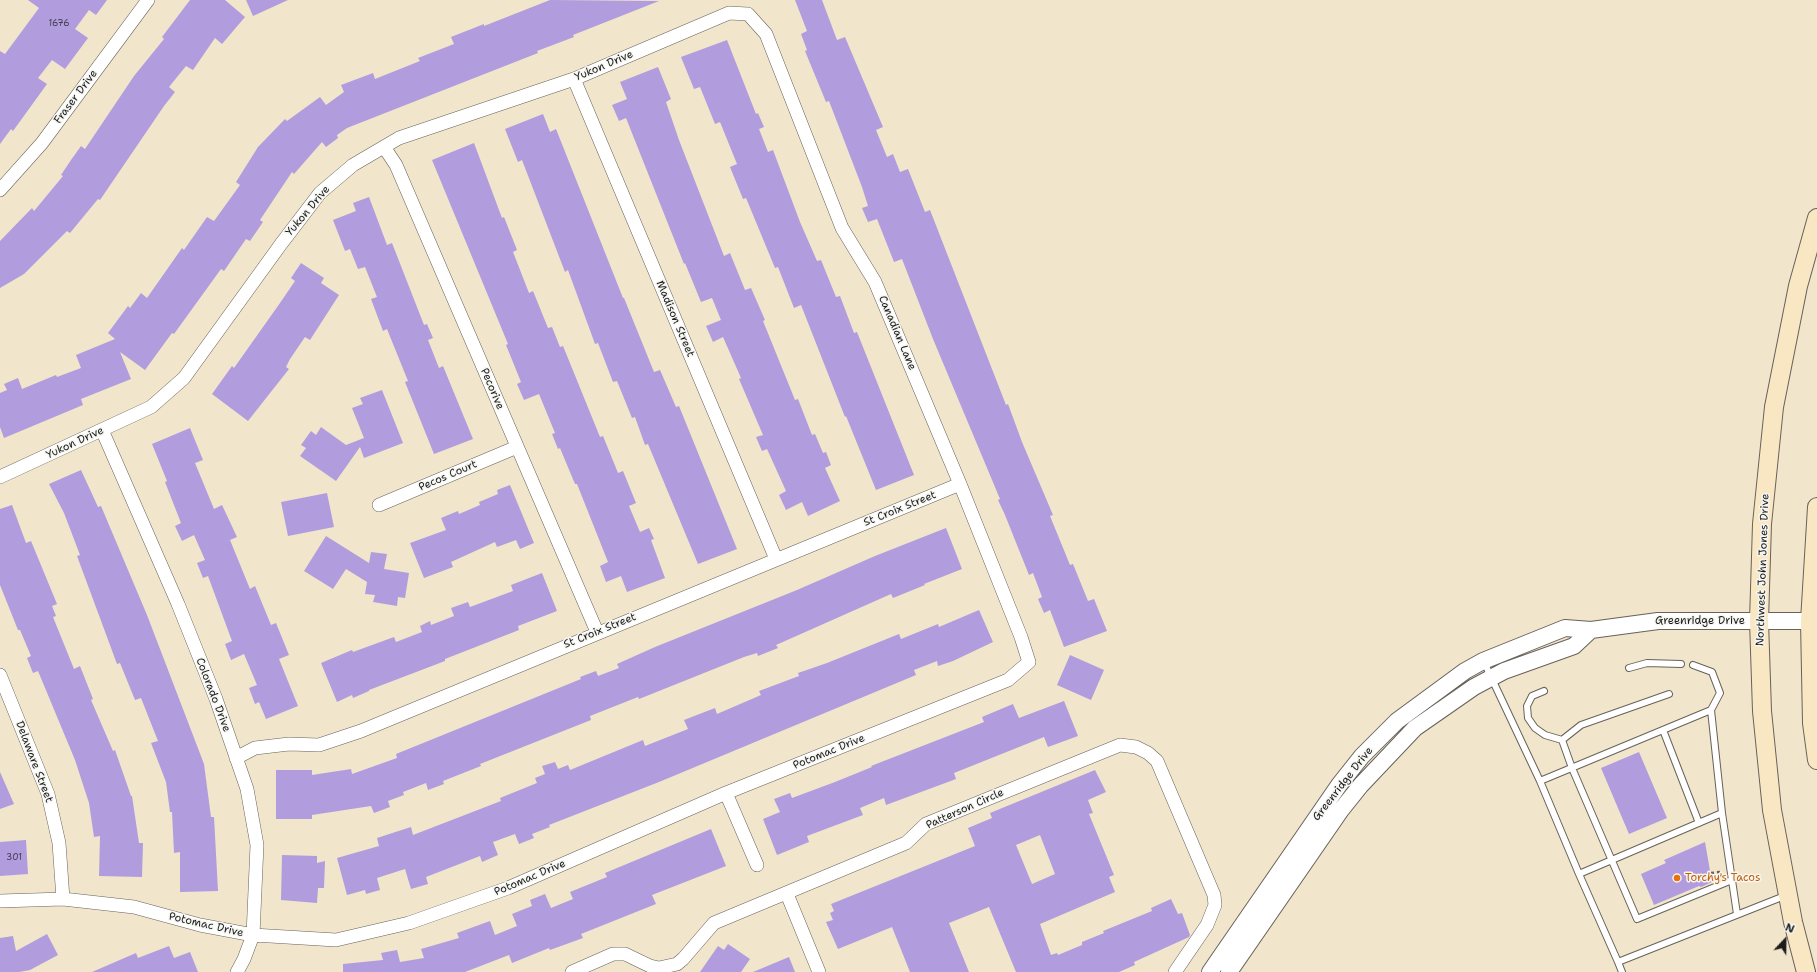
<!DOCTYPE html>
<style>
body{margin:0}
#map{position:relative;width:1817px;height:972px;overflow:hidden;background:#f1e5cc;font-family:"Shantell Sans",sans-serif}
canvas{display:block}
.north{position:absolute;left:1765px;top:920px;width:40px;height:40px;-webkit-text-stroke:3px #f6f6f2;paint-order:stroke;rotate:22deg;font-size:11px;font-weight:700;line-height:16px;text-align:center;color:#1c1c1c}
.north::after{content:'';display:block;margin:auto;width:14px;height:18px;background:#1c1c1c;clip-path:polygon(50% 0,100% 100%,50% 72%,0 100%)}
</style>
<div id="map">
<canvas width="1817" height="972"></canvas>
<div class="north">N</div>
</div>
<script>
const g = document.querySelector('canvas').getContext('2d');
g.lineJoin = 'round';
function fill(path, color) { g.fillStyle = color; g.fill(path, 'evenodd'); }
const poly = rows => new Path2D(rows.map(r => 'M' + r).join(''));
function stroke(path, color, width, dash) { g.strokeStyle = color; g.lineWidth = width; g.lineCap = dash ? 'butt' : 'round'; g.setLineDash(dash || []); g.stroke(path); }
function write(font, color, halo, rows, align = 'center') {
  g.font = font + ' "Shantell Sans",sans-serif'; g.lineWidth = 3; g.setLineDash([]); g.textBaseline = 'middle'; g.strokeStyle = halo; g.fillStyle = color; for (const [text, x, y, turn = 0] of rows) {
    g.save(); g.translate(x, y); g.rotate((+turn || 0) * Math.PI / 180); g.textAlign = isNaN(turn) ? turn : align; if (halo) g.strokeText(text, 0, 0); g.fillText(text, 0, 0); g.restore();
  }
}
fill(poly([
 [28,0,107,0,96,15,89,10,75,29,88,38,65,69,52,60,38,78,47,84,13,131,11,129,0,144,0,51,5,54,39,8],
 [190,0,225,0,245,17,222,44,215,38,193,70,186,66,169,87,175,92,164,106,100,200,98,199,70,233,67,231,24,274,0,288,0,241,32,208,34,211,63,176,61,175,71,160,81,146,85,149,134,76,164,39,162,37],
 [246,0,288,0,253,16],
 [550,0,659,1,573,35,574,37,537,51,538,53,347,128,337,135,338,138,326,147,322,142,294,174,292,172,260,220,263,222,250,241,246,239,224,271,221,269,174,334,172,333,145,370,120,352,131,379,81,399,83,405,4,438,0,427,0,393,7,390,4,384,18,378,22,389,56,375,57,377,81,368,76,355,115,339,108,333,128,306,130,308,141,293,147,298,182,248,184,250,207,217,214,221,240,185,236,182,258,147,285,119,287,121,320,97,326,105,344,92,341,85,373,73,375,79,420,61,418,58,454,44,451,37,484,24,484,26],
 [795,0,822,0,837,40,845,37,883,127,876,130,887,157,893,154,900,172,908,169,925,212,930,210,1006,405,1008,404,1022,442,1053,515,1050,516,1070,565,1073,564,1088,601,1094,599,1107,631,1064,647,1050,610,1044,613,1038,599,1042,597,1033,573,1029,575,1005,515,998,500,1000,499,933,339,902,259,894,262,877,219,868,222,862,208,868,206,862,187,829,101,826,102,805,51,807,50,801,34,807,31],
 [727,40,756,114,758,113,764,127,759,129,768,152,773,150,800,222,817,261,821,260,836,297,840,296,854,333,857,332,914,475,876,490,846,416,845,417,801,305,794,308,778,267,775,268,746,198,743,199,730,167,737,164,720,122,715,124,700,87,694,89,681,57],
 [658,67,671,99,666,102,679,140,724,256,730,253,745,290,751,288,765,320,763,321,795,400,798,399,812,435,815,434,823,453,826,452,831,465,825,468,840,501,808,516,802,502,786,510,779,495,786,491,767,449,762,451,756,437,763,435,739,379,741,378,723,337,713,342,706,326,721,320,712,298,701,302,685,263,684,264,626,118,619,121,612,105,627,99,620,82],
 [543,114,550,132,556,129,623,298,624,298,654,372,660,370,676,407,679,406,737,549,698,564,648,444,645,445,635,417,632,418,617,381,613,382,598,343,595,344,568,270,565,272,522,160,518,162,505,129],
 [474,143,502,218,504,217,517,250,513,252,529,293,533,291,548,328,552,327,560,347,563,346,600,437,603,436,618,473,623,471,636,503,629,506,640,532,649,528,654,539,651,540,665,578,627,592,621,576,606,582,600,566,608,562,577,484,575,484,560,448,558,449,552,434,555,433,539,394,524,400,517,384,521,382,506,345,508,344,432,160],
 [369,197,387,245,392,243,424,325,427,324,433,338,428,340,439,368,443,366,473,439,434,454,405,382,408,381,387,329,383,331,371,299,377,297,365,267,358,269,350,249,345,251,333,220,356,211,353,203],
 [301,263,324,278,321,283,339,295,310,340,305,337,290,359,286,367,289,369,248,421,212,394,232,366,234,368,280,303,295,281,291,278],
 [382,390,403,443,364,458,360,447,336,481,300,456,306,448,301,445,311,431,316,435,321,427,346,445,364,438,352,408,363,404,360,398],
 [190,428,203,460,195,463,214,509,222,505,237,537,230,540,250,589,255,586,271,625,276,623,289,655,279,659,298,706,266,719,259,702,255,704,249,688,257,685,244,654,231,660,225,644,232,641,208,576,203,578,197,563,205,560,194,535,182,541,175,526,181,523,165,482,167,481,152,444],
 [81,470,98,507,101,506,147,615,204,764,211,817,214,817,218,891,180,892,180,852,174,853,172,812,170,812,166,782,151,743,158,741,141,698,135,700,120,663,117,664,77,556,80,555,64,513,49,484],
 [510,485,534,543,520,549,516,540,497,547,495,542,451,562,453,567,424,578,410,543,446,530,441,518,458,511,459,514,480,505,479,502,498,494,497,490],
 [327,493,334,527,288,536,281,502],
 [12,505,26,543,31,541,57,604,52,606,56,616,53,617,74,669,80,666,93,699,91,700,113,751,115,750,131,796,132,796,139,843,143,843,142,877,99,876,100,836,94,837,89,803,75,760,38,671,33,673,27,658,31,656,20,630,18,630,0,585,0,509],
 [946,528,962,569,924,584,925,585,893,598,891,594,776,645,778,648,758,656,757,653,744,657,639,699,638,697,590,716,591,720,480,764,481,766,443,781,444,784,428,790,426,783,403,792,404,795,388,801,390,807,374,813,371,806,312,815,312,819,276,819,276,770,312,770,312,775,351,769,352,774,397,758,396,754,581,679,580,677,596,671,598,676,619,668,617,664,655,647,797,590,875,556],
 [326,536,369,563,371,552,387,554,384,569,409,573,405,598,398,597,397,606,373,602,375,595,365,594,367,582,346,569,333,589,304,571],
 [542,573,557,611,518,626,519,630,445,659,445,661,369,690,369,691,353,698,352,695,337,702,321,663,352,650,353,652,394,637,396,642,422,632,420,626,430,621,431,625,454,616,451,608,468,602,470,607,513,591,511,585],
 [979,610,993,642,953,661,938,666,937,661,914,670,916,675,880,690,659,782,549,825,550,827,532,834,534,838,519,844,515,834,493,842,498,855,482,862,480,856,426,877,428,884,411,889,405,869,377,878,380,890,366,894,365,890,347,895,337,858,379,846,377,838,411,827,413,835,501,801,500,798,537,783,535,778,545,774,542,766,555,762,558,769,568,765,570,770,643,740,645,746,688,729,684,720,715,708,717,714,761,695,759,691,799,676,798,673,827,663,899,634,901,639,938,624,939,627],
 [1070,655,1104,670,1091,700,1057,685],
 [1064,701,1078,736,1048,747,1044,737,954,773,956,779,886,805,884,798,860,808,863,815,807,836,809,842,777,855,763,819,780,812,774,799,790,793,792,798,835,782,872,767,871,766,984,722,982,717,1013,704,1019,718],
 [1639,752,1667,818,1629,834,1601,768],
 [1095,770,1106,792,1088,800,1093,813,1089,814,1114,875,1109,877,1115,892,1040,924,1051,955,1057,953,1058,955,1082,945,1082,942,1104,933,1103,931,1152,911,1151,908,1171,899,1178,914,1182,913,1190,935,1189,937,1134,962,1135,965,1119,972,1016,972,989,907,949,923,969,972,910,972,892,927,838,949,826,922,833,920,830,913,834,911,831,904,975,846,968,828,992,818,990,813],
 [1040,835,1055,874,1032,884,1016,845],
 [0,772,14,804,0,809],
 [711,829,726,866,652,895,656,904,581,934,583,938,550,950,549,948,512,963,509,955,465,972,343,972,343,964,383,960,381,953,397,950,400,962,424,958,421,949,459,938,457,933,490,921,495,935,517,926,512,914,532,906,530,900,545,894,551,908,573,899,570,892,607,877,605,873],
 [26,840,28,874,0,876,0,842],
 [1705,842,1712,882,1701,887,1699,886,1654,905,1641,874,1666,863,1664,860],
 [282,855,317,856,317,863,325,861,324,888,318,888,317,903,281,900],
 [47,934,58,955,30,970,19,972,0,972,0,938,13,936,16,951],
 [728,944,750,959,741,972,700,972,718,946,724,950],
 [169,946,174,958,190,952,198,972,92,972,136,953,138,958],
 [789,957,795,972,753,972]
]), '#b19cde');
const service = poly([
 [1484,662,1540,781,1579,874],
 [1693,665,1712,672,1720,693,1711,710,1722,813],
 [1629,668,1647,663,1681,664],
 [1544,691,1532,696,1527,706,1528,718,1535,728,1545,735,1562,740],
 [1663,730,1699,823],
 [1562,740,1572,768,1637,919,1732,880],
 [1562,740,1581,725,1669,694],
 [1540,781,1711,710],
 [1618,962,1579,874,1722,813,1737,914],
 [1622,972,1618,962,1787,895]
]);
const minor = poly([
 [574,79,776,559],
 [384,147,396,165,597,632],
 [0,190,42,143,148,0],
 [102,430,178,604,216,699,247,789,257,845,253,935,244,959,237,972],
 [0,477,151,407,184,378,281,244,320,193,353,165,399,138,574,79,729,13,748,14,766,34,842,228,875,282,960,484,1021,637,1029,662,1008,680,726,793,508,888,409,923,336,940,253,935,200,925,134,907,63,899,0,901],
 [379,505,517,447],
 [0,675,48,794,59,843,63,899],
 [236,758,255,748,289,744,319,745,361,731,960,484],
 [726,793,757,865],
 [787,894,819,972],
 [572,972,613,954,625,954,650,966,659,968,677,964,683,959,714,923,906,843,926,824,1120,745,1136,747,1148,753,1157,761,1214,895,1215,905,1207,925,1175,972]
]);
const tertiary = poly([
 [1210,972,1339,785,1362,756,1397,721,1465,671,1483,661,1565,628,1591,630,1658,621,1810,621],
 [1229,972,1341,810,1361,785,1415,728,1474,687,1504,671,1574,646,1591,630]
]);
const secondary = poly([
 [1817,507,1810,621,1812,723,1817,760],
 [1806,972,1793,922,1772,810,1762,711,1759,621,1762,524,1774,407,1798,286,1817,218]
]);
stroke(service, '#67625a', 8);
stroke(minor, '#67625a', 14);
stroke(tertiary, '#67625a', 18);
stroke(secondary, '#67625a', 20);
stroke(poly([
 [1711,873,1720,872]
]), '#67625a', 2.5, [3, 3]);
stroke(service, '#fff', 6);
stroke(minor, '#fff', 13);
stroke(tertiary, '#fff', 16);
stroke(secondary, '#f9e7c3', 18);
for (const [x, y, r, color] of [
 [1677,878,4,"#e8710a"]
]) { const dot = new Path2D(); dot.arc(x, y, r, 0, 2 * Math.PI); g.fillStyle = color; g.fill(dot); stroke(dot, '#f6f6f2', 1.5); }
write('9px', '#413c4c', null, [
 ["1676",59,24],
 ["301",14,858]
]);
write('11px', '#1c1c1c', '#f6f6f2', [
 ["Yukon Drive",604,66,-23],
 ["Fraser Drive",76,97,-53],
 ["Yukon Drive",308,211,-50],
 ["Madison Street",675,319,67],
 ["Canadian Lane",897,333,67],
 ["Pecorive",492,389,67],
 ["Yukon Drive",75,443,-25],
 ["Pecos Court",448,476,-23],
 ["St Croix Street",900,509,-22],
 ["Northwest John Jones Drive",1763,570,-88],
 ["Greenridge Drive",1700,621],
 ["St Croix Street",600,631,-22],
 ["Colorado Drive",213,695,69],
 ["Potomac Drive",829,752,-22],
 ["Delaware Street",34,762,69],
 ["Greenridge Drive",1343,784,-52],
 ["Patterson Circle",965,809,-24],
 ["Potomac Drive",530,878,-23],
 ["Potomac Drive",206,925,13]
]);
write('11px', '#c56008', '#f6f6f2', [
 ["Torchy's Tacos",1685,878]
], 'left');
</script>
